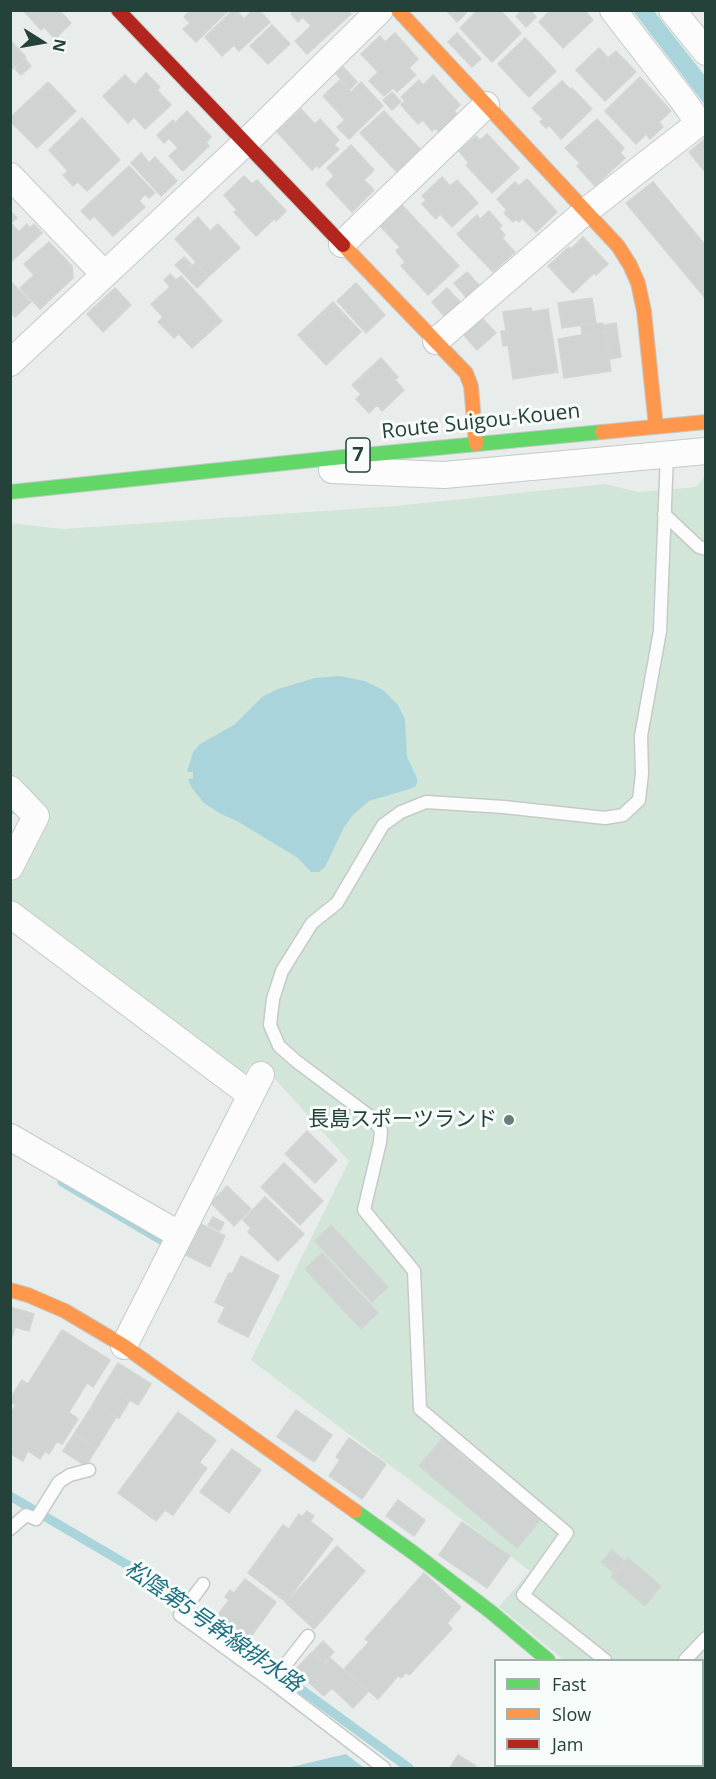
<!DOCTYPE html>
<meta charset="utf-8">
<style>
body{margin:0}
#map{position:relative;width:716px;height:1779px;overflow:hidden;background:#e8edeb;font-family:"Open Sans",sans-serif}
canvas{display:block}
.frame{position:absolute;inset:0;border:12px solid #24423a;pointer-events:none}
.legend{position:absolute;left:494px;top:1659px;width:210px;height:108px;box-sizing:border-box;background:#f7fbf9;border:2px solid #a3b1ad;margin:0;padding:8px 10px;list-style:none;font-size:18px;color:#24423a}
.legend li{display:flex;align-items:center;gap:12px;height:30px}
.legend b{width:30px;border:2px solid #a3b1ad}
.north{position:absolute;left:12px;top:12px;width:60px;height:60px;-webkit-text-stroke:4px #f7fbf9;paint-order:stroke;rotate:101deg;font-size:16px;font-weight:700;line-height:24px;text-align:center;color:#24423a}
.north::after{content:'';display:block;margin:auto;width:21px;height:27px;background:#24423a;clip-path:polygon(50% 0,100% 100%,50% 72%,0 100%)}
</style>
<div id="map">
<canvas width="716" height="1779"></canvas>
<div class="frame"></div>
<ul class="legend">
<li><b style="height:8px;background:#63d668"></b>Fast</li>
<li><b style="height:8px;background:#ff974d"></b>Slow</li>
<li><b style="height:8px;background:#b3261e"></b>Jam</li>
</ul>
<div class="north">N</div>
</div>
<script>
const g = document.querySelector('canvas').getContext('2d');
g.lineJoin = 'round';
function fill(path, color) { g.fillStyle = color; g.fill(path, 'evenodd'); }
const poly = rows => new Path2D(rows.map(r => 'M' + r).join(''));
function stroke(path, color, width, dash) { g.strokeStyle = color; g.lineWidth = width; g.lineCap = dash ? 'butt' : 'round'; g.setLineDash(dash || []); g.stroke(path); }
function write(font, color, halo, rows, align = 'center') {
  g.font = font + ' "Open Sans","Noto Sans JP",sans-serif'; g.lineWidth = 6; g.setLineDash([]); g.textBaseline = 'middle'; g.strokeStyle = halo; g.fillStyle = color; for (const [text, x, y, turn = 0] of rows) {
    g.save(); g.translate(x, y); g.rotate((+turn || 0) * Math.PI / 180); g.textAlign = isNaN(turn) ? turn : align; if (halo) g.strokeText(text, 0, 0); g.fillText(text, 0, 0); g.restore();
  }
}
fill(poly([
 [705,476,705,1768,697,1768,693,1766,702,1766,702,1660,564,1660,499,1607,530,1571,251,1360,349,1161,274,1078,250,1064,243,1077,13,905,11,899,10,887,47,814,11,775,11,523,63,529,395,506,605,484,638,492,696,487]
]), '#d1e6d8');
fill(poly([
 [633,11,654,11,705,76,705,105],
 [340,676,365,681,383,690,398,705,405,719,407,757,417,778,417,783,415,787,406,790,369,801,353,815,344,827,325,867,319,872,311,872,298,858,237,821,221,814,204,803,192,788,188,779,193,778,193,772,187,772,193,752,200,744,234,725,262,697,278,689,315,678],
 [346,1754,364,1768,287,1768]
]), '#a9d4db');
stroke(poly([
 [10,809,11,810],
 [62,1182,163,1241],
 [10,1496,143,1574,409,1768]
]), '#a9d4db', 9);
const building = poly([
 [23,10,61,10,60,11,71,23,55,39,44,27,41,30,23,10],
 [191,10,229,10,196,42,183,29,190,23,184,17,191,10],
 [233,10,236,10,244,19,253,10,259,10,270,22,239,51,234,45,222,56,205,37,233,10],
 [294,10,347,10,351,14,307,54,295,41,311,26,303,17,298,22,291,14,294,10],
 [446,10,469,10,457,22,446,10],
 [478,10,500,10,521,33,492,62,460,28,478,10],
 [522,10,530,10,536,17,526,27,516,16,522,10],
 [551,10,587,10,586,12,593,20,563,48,539,22,551,10],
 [272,25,290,44,268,64,250,46,272,25],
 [395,33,418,59,409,68,416,75,397,92,393,88,384,96,369,81,378,72,361,54,380,36,385,42,395,33],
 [457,33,481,59,472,67,448,42,457,33],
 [525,38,556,71,529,97,498,64,525,38],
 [10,40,26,57,10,71,10,40],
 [599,48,608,58,616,51,636,72,605,101,576,70,599,48],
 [25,59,31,66,21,75,15,69,25,59],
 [343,67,357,82,350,89,336,74,343,67],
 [146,73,160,87,157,90,171,105,145,129,134,117,128,123,103,96,125,75,135,85,146,73],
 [433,75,460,105,454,111,458,115,439,132,436,128,432,131,423,120,418,124,401,105,405,101,401,97,419,80,423,85,433,75],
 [640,77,671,111,659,122,663,127,650,139,646,134,636,144,605,111,640,77],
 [340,80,351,92,361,82,383,106,349,139,337,127,345,120,323,96,340,80],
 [562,81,571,90,572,88,592,109,561,139,549,125,546,128,540,122,543,119,532,108,562,81],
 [48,82,76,111,37,148,10,121,10,118,48,82],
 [392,92,401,102,392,110,383,100,392,92],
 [301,109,315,124,320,119,339,140,334,145,339,149,319,168,317,165,312,170,277,132,301,109],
 [187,111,211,137,206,142,209,146,183,171,169,156,178,148,169,138,164,143,157,135,173,120,175,123,187,111],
 [384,111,421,150,397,172,360,133,384,111],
 [82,118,120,160,87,191,78,182,73,186,63,175,68,171,49,150,82,118],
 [597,119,624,148,620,153,625,158,595,186,577,166,580,163,565,148,597,119],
 [487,134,519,168,492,193,466,165,469,163,459,151,476,136,480,140,487,134],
 [706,138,706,173,689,152,706,138],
 [351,145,374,170,364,180,374,190,352,212,326,184,334,176,327,168,351,145],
 [141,153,149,163,155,157,177,181,161,196,131,163,141,153],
 [129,166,155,193,149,198,145,194,139,201,145,207,113,236,94,216,90,220,81,211,129,166],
 [244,176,252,184,257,180,286,211,276,221,274,219,256,236,234,212,237,210,224,195,244,176],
 [442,177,450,186,457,180,478,203,452,227,440,214,436,219,422,204,426,200,422,196,442,177],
 [527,179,557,212,536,232,522,218,519,222,516,219,513,222,504,213,507,210,497,199,515,182,519,186,527,179],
 [653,182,706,246,706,299,626,203,653,182],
 [402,205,459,266,428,295,401,266,405,262,396,251,400,247,380,226,402,205],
 [10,211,17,218,11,223,19,232,27,224,30,228,34,224,42,233,10,263,10,211],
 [489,211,502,226,499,228,505,235,502,238,515,252,493,272,457,234,477,215,480,219,489,211],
 [198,217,210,231,218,224,240,248,209,276,175,239,198,217],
 [583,237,608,264,596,275,571,249,583,237],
 [49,242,72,266,73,278,40,309,20,288,34,275,24,264,49,242],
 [569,247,594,273,573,293,548,266,569,247],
 [184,257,191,264,183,273,175,265,184,257],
 [195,263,208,277,197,288,183,273,195,263],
 [467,272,480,286,467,298,454,283,467,272],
 [170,274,176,280,181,276,222,321,192,348,179,334,174,338,158,322,163,317,151,304,170,287,164,280,170,274],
 [10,281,31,302,15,317,10,312,10,281],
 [356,283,385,315,366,333,337,301,356,283],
 [115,288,131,305,103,332,87,314,115,288],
 [447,288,461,303,446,318,432,302,447,288],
 [592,298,596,323,562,328,558,303,592,298],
 [333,302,361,332,326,365,298,335,333,302],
 [531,308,532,312,548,309,558,372,513,379,508,345,503,346,501,331,506,331,503,312,531,308],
 [481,317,496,333,477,350,463,334,481,317],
 [603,323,605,331,582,334,581,326,603,323],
 [616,323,621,357,610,359,605,325,616,323],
 [605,331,611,371,564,378,558,339,605,331],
 [381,358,398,377,395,380,404,390,382,411,377,405,369,413,356,399,361,394,352,385,381,358],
 [307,1131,337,1160,315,1183,285,1154,307,1131],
 [284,1163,323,1201,300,1225,261,1187,284,1163],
 [227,1186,251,1209,234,1226,211,1203,227,1186],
 [265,1197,304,1234,278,1261,248,1232,251,1228,243,1220,265,1197],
 [213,1217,224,1223,220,1231,208,1225,213,1217],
 [201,1224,225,1236,210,1267,186,1255,201,1224],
 [331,1225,388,1287,372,1302,315,1241,331,1225],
 [322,1253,378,1313,361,1329,305,1269,322,1253],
 [241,1256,279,1276,248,1337,218,1322,225,1307,215,1302,229,1273,232,1274,241,1256],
 [10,1307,34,1314,29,1331,15,1327,12,1337,10,1337,10,1307],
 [62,1330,110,1360,93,1387,87,1383,69,1412,78,1419,62,1444,57,1441,49,1454,45,1451,40,1459,28,1451,23,1461,10,1453,10,1413,16,1405,10,1402,10,1399,22,1380,28,1384,62,1330],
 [118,1363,151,1384,138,1405,105,1384,118,1363],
 [105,1384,130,1400,119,1418,94,1402,105,1384],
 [94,1403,116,1417,97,1448,74,1434,94,1403],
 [296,1410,332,1435,314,1462,277,1437,296,1410],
 [178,1412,216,1440,199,1463,207,1468,173,1515,165,1510,156,1521,118,1493,178,1412],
 [74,1434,96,1449,86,1466,63,1451,74,1434],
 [445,1435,459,1447,456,1451,499,1487,502,1484,542,1518,517,1548,419,1466,445,1435],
 [349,1438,386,1464,362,1499,329,1476,340,1460,336,1457,349,1438],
 [232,1449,261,1470,229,1513,200,1492,232,1449],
 [398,1500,425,1520,414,1536,386,1516,398,1500],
 [307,1511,314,1516,310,1521,333,1539,286,1602,248,1573,283,1525,289,1529,299,1514,302,1517,307,1511],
 [462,1522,510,1556,487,1588,439,1555,462,1522],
 [337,1546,365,1571,314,1629,286,1603,337,1546],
 [612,1550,624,1561,614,1573,601,1562,612,1550],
 [628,1558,661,1586,645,1606,611,1577,628,1558],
 [424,1573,461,1607,447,1623,452,1629,409,1675,406,1672,401,1678,398,1676,378,1699,344,1669,369,1642,365,1639,424,1573],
 [245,1579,276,1602,250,1638,218,1615,229,1600,225,1597,230,1590,234,1593,245,1579],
 [323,1641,334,1652,324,1662,313,1652,323,1641],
 [312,1652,325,1664,330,1658,368,1692,353,1708,332,1688,324,1696,295,1670,312,1652],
 [706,1721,706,1757,702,1755,702,1724,706,1721],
 [458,1755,476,1766,475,1768,450,1768,458,1755]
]);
fill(building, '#cfd4d2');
stroke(building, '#d1d6d4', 1.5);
const lane = poly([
 [664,514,699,547,706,549],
 [10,1529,26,1515,36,1519,59,1482,70,1475,89,1470],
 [203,1584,180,1615,272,1682,384,1768],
 [605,1660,523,1595,567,1533,420,1409,414,1271,364,1210,380,1142,381,1130,372,1118,296,1061,279,1046,270,1025,273,999,282,971,312,923,337,903,383,825,401,812,426,802,504,807,605,818,623,815,639,800,642,774,641,736,660,631,667,454],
 [685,1660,706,1638],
 [272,1682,308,1636]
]);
const street = poly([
 [672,10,706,52],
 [10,176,104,274],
 [342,244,486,105],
 [436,341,586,211,699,123,682,99,613,10],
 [10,363,244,144,380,10],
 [332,470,444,475,706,451],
 [10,789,36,816,10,867],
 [10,914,251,1095],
 [10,1137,180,1235],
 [124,1346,261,1075],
 [664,1766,667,1768],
 [611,1768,614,1766]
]);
const fast = poly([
 [10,492,333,458,602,432],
 [355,1511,415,1554,491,1612,548,1660]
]);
const slow = poly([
 [398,10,618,246,630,265,638,283,644,311,656,427],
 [343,245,466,373,471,386,476,444],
 [602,432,706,422],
 [10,1290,28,1295,65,1311,124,1346,355,1511]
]);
const jam = poly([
 [118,10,343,245]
]);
stroke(lane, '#c5cac8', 15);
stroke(street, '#c5cac8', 28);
stroke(fast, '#c3cbc8', 16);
stroke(slow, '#c3cbc8', 16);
stroke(jam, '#c3cbc8', 16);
stroke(lane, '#fcfcfc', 12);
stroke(street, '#fcfcfc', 26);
stroke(fast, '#63d668', 14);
stroke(slow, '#ff974d', 14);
stroke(jam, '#b3261e', 14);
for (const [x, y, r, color] of [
 [509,1120,6,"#697e78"]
]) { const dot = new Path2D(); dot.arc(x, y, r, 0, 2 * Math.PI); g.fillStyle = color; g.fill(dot); stroke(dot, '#f7fbf9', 2); }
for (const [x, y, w] of [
 [358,455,24]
]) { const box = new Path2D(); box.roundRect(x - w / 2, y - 17, w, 34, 4.5); g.fillStyle = '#f7fbf9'; g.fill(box); stroke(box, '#24423a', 1.5); }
write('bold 20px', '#24423a', null, [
 ["7",358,455]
]);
write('21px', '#24423a', '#f7fbf9', [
 ["Route Suigou-Kouen",481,422,-6]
]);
write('21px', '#24423a', '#f7fbf9', [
 ["長島スポーツランド",497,1120]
], 'right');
write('italic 22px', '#1c6f80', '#f7fbf9', [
 ["松陰第5号幹線排水路",213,1627,35]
]);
</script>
